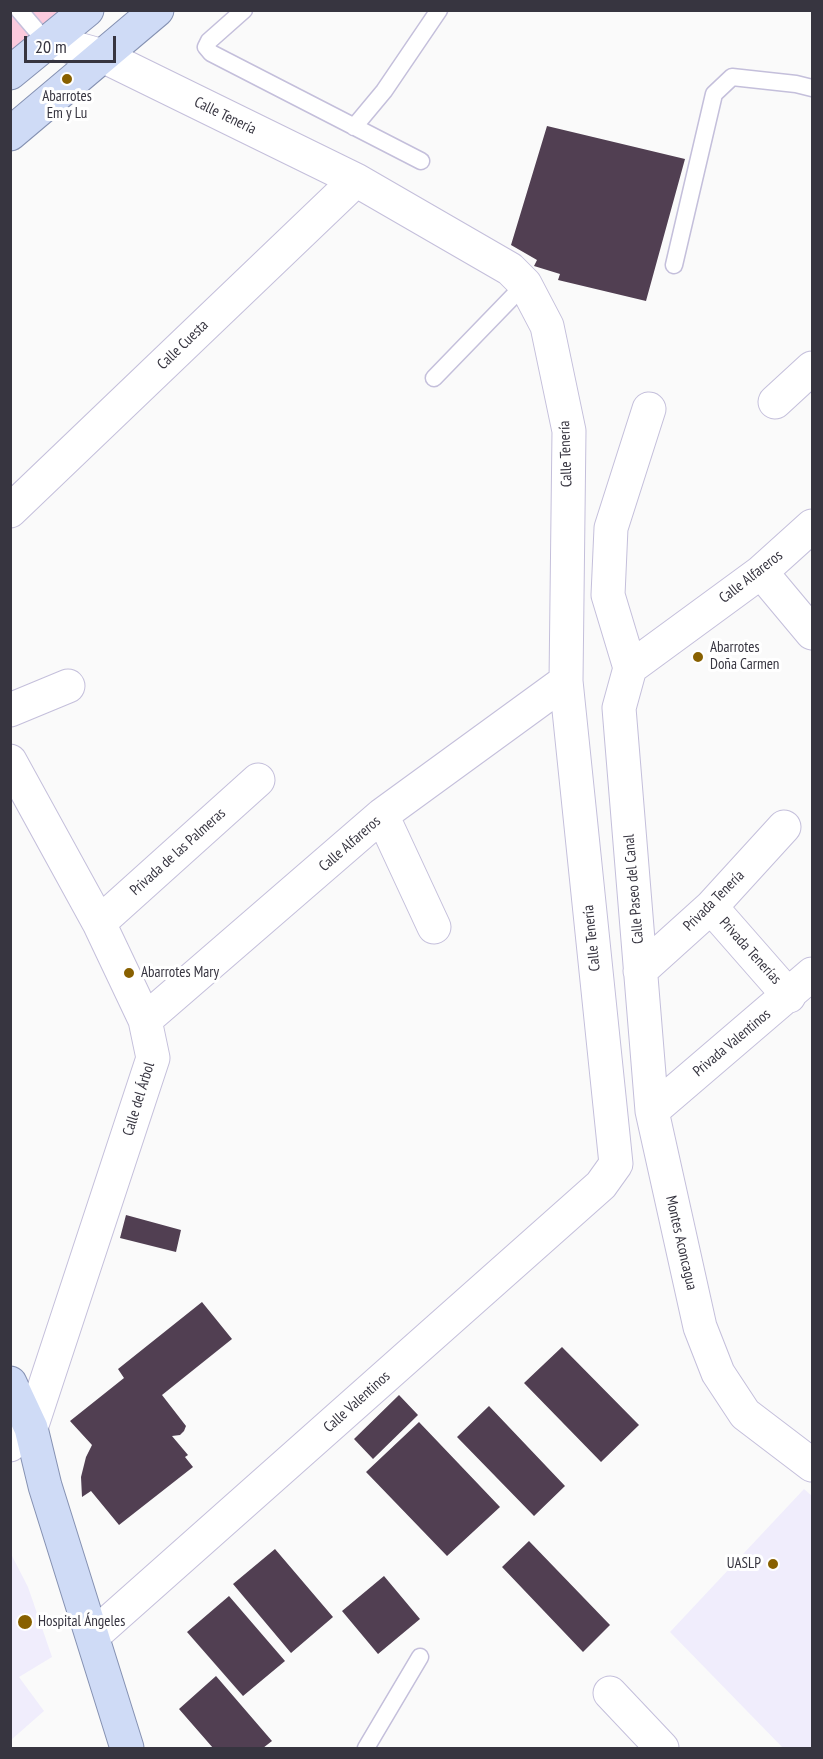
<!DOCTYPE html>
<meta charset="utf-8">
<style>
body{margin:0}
#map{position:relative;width:823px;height:1759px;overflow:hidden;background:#fafafa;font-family:"PT Sans Narrow",sans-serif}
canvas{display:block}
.frame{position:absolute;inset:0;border:12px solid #373540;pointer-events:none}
.scale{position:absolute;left:24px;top:36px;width:92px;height:27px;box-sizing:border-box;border:3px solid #373540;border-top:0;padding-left:8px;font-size:18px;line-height:21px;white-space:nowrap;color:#373540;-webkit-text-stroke:4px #fff;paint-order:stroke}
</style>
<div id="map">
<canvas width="823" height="1759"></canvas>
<div class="frame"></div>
<div class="scale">20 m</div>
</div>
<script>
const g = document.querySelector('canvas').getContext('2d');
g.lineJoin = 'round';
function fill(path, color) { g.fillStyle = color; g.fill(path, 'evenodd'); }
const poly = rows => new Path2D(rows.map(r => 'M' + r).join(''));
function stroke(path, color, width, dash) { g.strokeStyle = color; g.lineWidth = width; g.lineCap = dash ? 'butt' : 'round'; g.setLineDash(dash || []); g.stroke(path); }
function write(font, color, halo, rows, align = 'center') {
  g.font = font + ' "PT Sans Narrow",sans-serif'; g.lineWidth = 6; g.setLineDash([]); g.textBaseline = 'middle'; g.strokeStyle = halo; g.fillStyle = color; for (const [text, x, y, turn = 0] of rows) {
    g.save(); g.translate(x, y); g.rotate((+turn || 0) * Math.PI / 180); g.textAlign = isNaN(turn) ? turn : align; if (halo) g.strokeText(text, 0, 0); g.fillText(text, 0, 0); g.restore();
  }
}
fill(poly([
 [804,1489,812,1496,812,1748,783,1748,670,1632],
 [10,1552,28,1587,52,1657,19,1677,44,1711,11,1740]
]), '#f0edfc');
fill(poly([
 [11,11,73,11,11,62]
]), '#fbcadd');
fill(poly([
 [547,126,685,159,646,301,558,280,560,274,534,266,537,260,511,245],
 [126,1215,181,1230,176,1252,120,1238],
 [202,1302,232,1339,162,1395,186,1426,184,1431,180,1435,172,1436,188,1455,185,1457,193,1467,119,1525,91,1491,82,1497,81,1477,86,1457,92,1445,70,1421,124,1378,118,1369],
 [562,1347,639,1425,601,1462,524,1383],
 [399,1395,418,1415,373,1459,354,1439],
 [489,1406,565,1486,534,1516,457,1437],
 [419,1422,500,1507,447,1556,366,1472],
 [529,1541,610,1625,583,1652,502,1567],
 [275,1549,333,1617,291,1653,233,1584],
 [384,1576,420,1619,378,1654,342,1611],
 [229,1596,285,1661,243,1696,187,1632],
 [216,1676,272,1741,263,1748,213,1748,179,1709]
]), '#513f52');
const lane = poly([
 [19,10,42,37,49,41],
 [244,10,209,41,206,47,211,53,421,161],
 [354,127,384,91,439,10],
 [674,265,714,94,732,77,796,84,812,88],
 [434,378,525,284],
 [366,1748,420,1657]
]);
const street = poly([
 [49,41,103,56,356,180,510,269,525,284,547,326,569,431,566,681,616,1164,601,1185,93,1636],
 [775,402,812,368],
 [10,511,356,180],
 [761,572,812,633],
 [630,668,619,708,652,1111,700,1327,718,1373,745,1414,812,1465],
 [630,668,608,595,611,528,649,409],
 [630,668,761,572,812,526],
 [10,710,68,686],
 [10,761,99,923,145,1020,153,1058,31,1428,10,1445],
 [382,815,434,927],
 [711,907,789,996],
 [99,923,258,780],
 [640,971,711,907,784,827],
 [145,1020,382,815,566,681],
 [652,1111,812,974],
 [610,1693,662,1748]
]);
const primary = poly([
 [10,73,87,10],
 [10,134,157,10],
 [10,1383,31,1428,45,1486,127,1748]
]);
stroke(lane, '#c4bfdb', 19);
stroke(street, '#c4bfdb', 35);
stroke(primary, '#8591b2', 35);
stroke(lane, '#fff', 16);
stroke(street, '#fff', 33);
stroke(primary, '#cfdbf6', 33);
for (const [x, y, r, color] of [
 [67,79,6,"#886000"],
 [698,657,6,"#886000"],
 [129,973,6,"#886000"],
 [773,1564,6,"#886000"],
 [25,1622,8,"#886000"]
]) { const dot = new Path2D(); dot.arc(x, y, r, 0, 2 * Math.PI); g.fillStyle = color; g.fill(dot); stroke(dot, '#fff', 2); }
write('15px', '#373540', '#fff', [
 ["Abarrotes",67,97,"center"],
 ["Em y Lu",67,114,"center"],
 ["Abarrotes",710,648],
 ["Doña Carmen",710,665],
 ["Abarrotes Mary",141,973],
 ["UASLP",761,1564,"right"],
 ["Hospital Ángeles",38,1622]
], 'left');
write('15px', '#373540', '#fff', [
 ["Calle Tenería",225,116,26],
 ["Calle Cuesta",183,345,-44],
 ["Calle Tenería",566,454,-92],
 ["Calle Alfareros",751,577,-38],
 ["Calle Alfareros",350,844,-41],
 ["Privada de las Palmeras",178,852,-42],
 ["Calle Paseo del Canal",634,889,-95],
 ["Privada Tenería",714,901,-45],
 ["Calle Tenería",592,938,-96],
 ["Privada Tenerías",750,951,48],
 ["Privada Valentinos",732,1043,-40],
 ["Calle del Árbol",139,1099,-73],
 ["Montes Aconcagua",681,1243,77],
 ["Calle Valentinos",357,1402,-42]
]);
</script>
